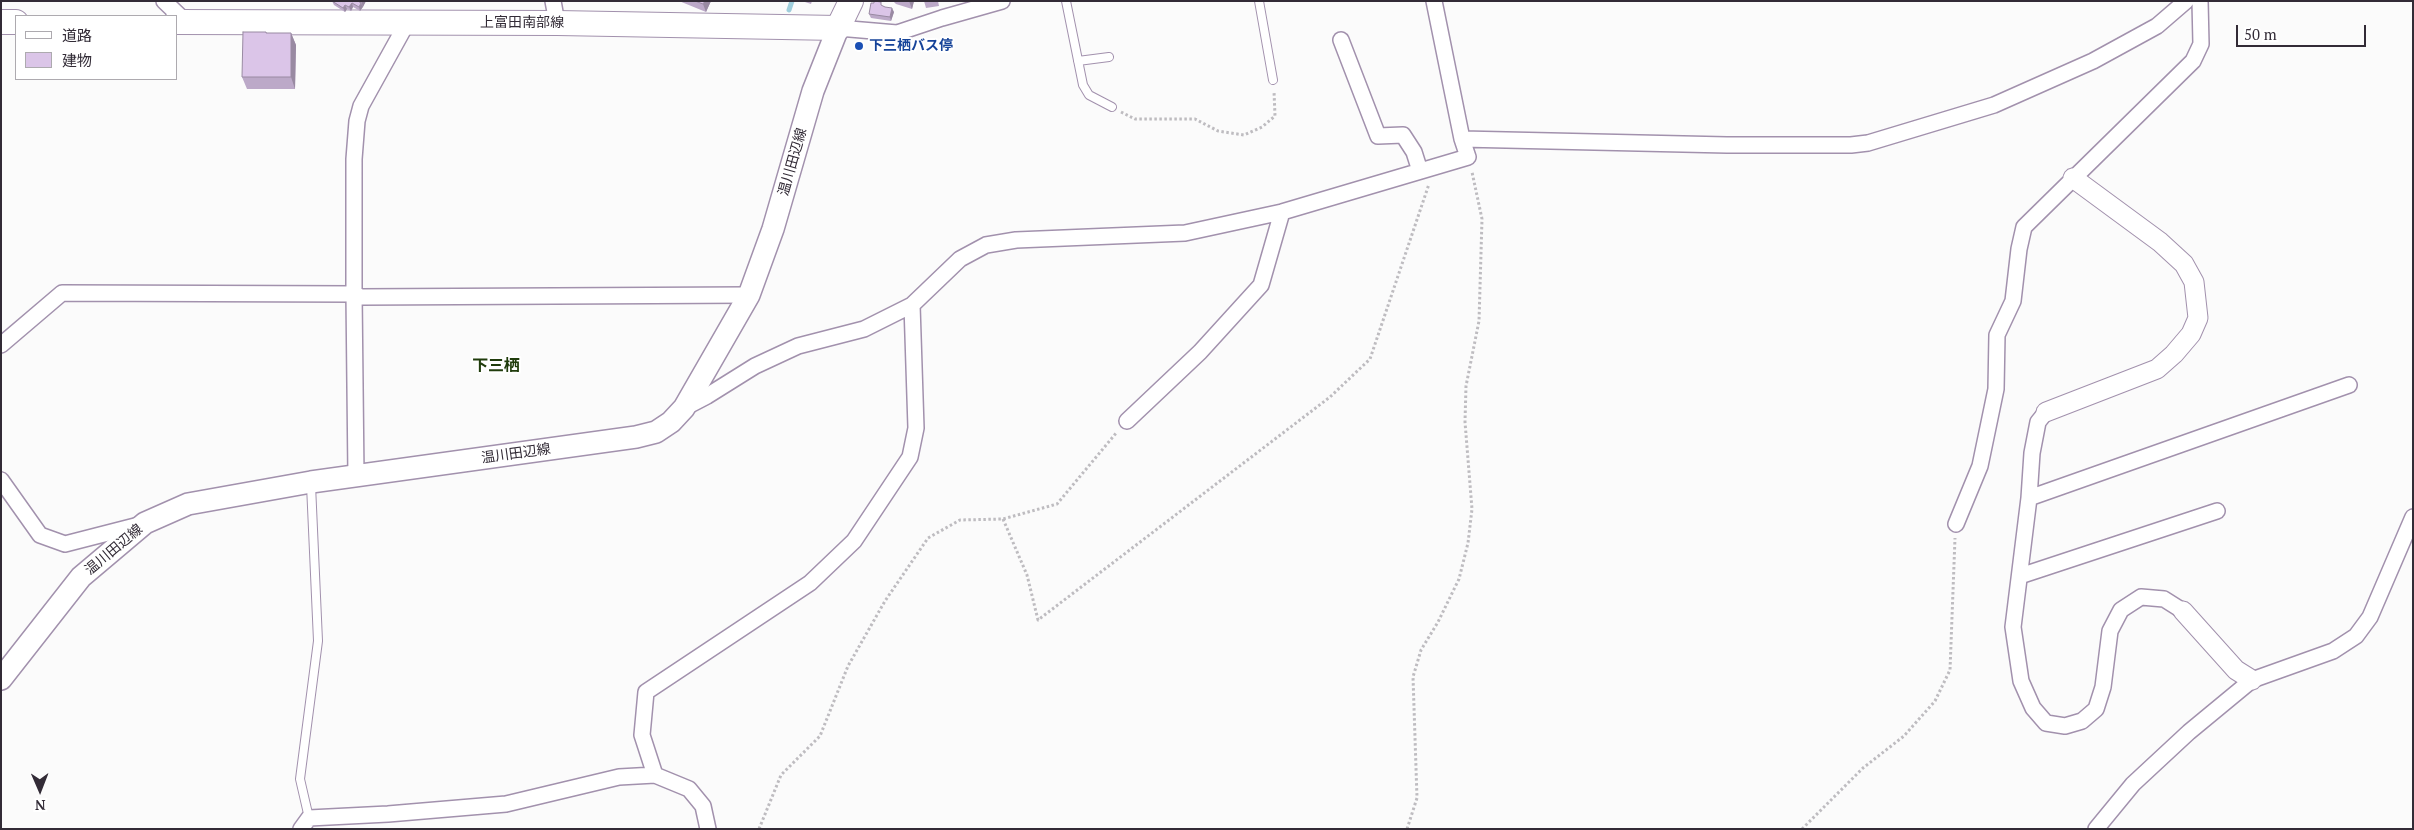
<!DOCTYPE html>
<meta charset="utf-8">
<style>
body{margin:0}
#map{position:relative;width:2414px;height:830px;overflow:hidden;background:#fbfbfb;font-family:"PT Serif","Noto Sans JP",serif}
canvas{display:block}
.frame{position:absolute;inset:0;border:2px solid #322b36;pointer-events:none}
.legend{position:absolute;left:15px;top:15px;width:162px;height:65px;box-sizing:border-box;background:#fff;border:1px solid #adaaaf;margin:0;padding:6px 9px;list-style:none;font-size:15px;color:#322b36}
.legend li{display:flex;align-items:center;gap:10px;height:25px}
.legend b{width:25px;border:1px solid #adaaaf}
.north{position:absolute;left:15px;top:765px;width:50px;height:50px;-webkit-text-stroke:4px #fff;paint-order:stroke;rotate:179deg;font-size:14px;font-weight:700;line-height:20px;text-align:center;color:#322b36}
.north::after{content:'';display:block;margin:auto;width:18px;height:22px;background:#322b36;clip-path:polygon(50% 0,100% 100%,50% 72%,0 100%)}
.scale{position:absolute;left:2236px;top:25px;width:130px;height:22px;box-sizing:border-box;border:2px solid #322b36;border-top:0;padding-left:6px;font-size:15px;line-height:18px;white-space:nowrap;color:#322b36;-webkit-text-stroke:4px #fff;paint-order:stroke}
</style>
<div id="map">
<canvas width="2414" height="830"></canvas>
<div class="frame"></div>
<ul class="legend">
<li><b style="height:6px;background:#fff"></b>道路</li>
<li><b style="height:14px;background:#dbc5e8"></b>建物</li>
</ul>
<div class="north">N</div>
<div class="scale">50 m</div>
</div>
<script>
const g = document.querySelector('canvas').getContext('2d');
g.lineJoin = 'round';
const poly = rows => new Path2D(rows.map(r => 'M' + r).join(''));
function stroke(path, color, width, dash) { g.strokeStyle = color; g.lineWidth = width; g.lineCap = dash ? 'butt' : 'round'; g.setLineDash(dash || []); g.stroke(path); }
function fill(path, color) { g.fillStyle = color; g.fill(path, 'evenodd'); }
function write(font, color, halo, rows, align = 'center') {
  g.font = font + ' "PT Serif","Noto Sans JP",serif'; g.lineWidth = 4; g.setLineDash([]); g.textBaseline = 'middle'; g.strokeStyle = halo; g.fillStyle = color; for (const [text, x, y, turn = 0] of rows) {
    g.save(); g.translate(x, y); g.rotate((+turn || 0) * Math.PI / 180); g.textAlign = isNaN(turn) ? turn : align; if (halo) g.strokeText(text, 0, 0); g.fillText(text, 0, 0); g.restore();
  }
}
stroke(poly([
 [789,10,792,1]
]), '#9fcedc', 5);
const service = poly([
 [1066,1,1083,85,1089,95,1112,107],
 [1259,1,1273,80],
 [1078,61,1109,57],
 [309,818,300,779,318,641,311,485]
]);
const minor = poly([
 [164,1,186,22],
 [553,1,557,23],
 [838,28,897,33,942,18,1002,1],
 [1341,40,1378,136,1403,135,1414,152,1420,171],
 [1462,139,1727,145,1851,145,1868,143,1994,105,2093,61,2157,26,2186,1],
 [1,345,62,293,354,294,361,297,749,295],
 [684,408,707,396,755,366,798,346,864,329,912,305,960,259,986,245,1016,240,1185,233,1282,212,1468,157,1462,139,1434,1],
 [2046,412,2038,422,2032,453,2029,498,2013,627,2021,681,2033,708,2046,723,2065,726,2082,721,2096,709,2103,687,2110,631,2121,610,2141,597,2164,599,2183,611],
 [1127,421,1200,352,1261,285,1282,212],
 [356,477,354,294,354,159,357,121,361,106,407,23],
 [1,480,40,535,65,544,139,525],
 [2029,498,2349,385],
 [1956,524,1980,466,1996,389,1997,335,2013,301,2019,249,2024,227,2193,61,2201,44,2200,1],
 [2020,576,2217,511],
 [655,775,642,735,646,692,810,583,854,541,910,457,916,428,912,305],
 [301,829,309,818,388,814,506,804,619,777,655,775,689,789,703,806,708,829],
 [2096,829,2133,784,2189,732,2252,680,2333,651,2356,636,2370,617,2413,517]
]);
const tertiary = poly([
 [2046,412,2157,369,2174,354,2191,334,2198,318,2194,282,2184,264,2160,242,2073,178],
 [2183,611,2236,670,2252,680]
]);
const secondary = poly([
 [1,679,81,577,145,523,188,504,311,482,636,437,656,432,671,422,684,408,749,295,773,229,813,91,838,28]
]);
const primary = poly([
 [1,22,16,22],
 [176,22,557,23,838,28,851,1]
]);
stroke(service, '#a291ad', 10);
stroke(minor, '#a291ad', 18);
stroke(tertiary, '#a291ad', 21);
stroke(secondary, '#a291ad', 24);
stroke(primary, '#a291ad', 26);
stroke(poly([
 [1121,112,1135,119,1195,119,1218,131,1244,135,1262,127,1275,116,1274,91],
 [1003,519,1027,575,1038,620,1330,397,1370,359,1429,184],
 [759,829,781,775,820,736,848,666,885,601,928,538,960,520,1003,519,1057,504,1117,432],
 [1407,829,1417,798,1413,677,1421,650,1438,622,1459,579,1468,543,1472,509,1465,422,1466,386,1479,321,1482,219,1472,172],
 [1802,829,1863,768,1904,736,1935,701,1950,670,1955,538]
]), '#bebcc0', 3, [2.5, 2.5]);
stroke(service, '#fff', 8);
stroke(minor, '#fff', 15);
stroke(tertiary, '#fff', 19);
stroke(secondary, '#fff', 21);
stroke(primary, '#fff', 24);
fill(poly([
 [332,1,366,1,360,11,353,7,351,11,347,9,345,12,334,5],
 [679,1,711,1,706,12],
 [802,1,812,1,811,4],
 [893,1,914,1,912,9,896,4],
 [924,1,938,1,939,6,926,8],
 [883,6,894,12,891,21,871,18,869,14],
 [266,32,267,33,291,33,296,45,295,89,247,89,242,77]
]), '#bca9c8');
fill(poly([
 [361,1,366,1,363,7],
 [705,1,711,1,706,12,703,4],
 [909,1,914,1,912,9],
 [352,3,353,7,351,11,349,7],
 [361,3,363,7,360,11,359,7],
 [345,5,347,9,345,12,343,8],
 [892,8,894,12,891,21,890,17],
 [291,33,296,45,295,89,291,77]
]), '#998aa2');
const building = poly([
 [332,1,358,1,361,3,359,7,352,3,349,7,345,5,343,8,332,1],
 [695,1,705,1,703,4,695,1],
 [874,1,881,2,881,5,885,7,892,8,890,17,869,14,871,3,874,3,874,1],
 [243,32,266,32,266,33,291,33,291,77,242,77,243,32]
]);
fill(building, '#dbc5e8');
stroke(building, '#998aa2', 1);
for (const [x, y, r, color] of [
 [859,46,5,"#1a4fb4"]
]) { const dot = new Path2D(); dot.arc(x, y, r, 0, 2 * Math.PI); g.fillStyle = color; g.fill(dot); stroke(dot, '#fff', 2); }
write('14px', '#322b36', '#fff', [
 ["上富田南部線",522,23],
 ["温川田辺線",793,162,-74],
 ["温川田辺線",516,454,-8],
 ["温川田辺線",114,550,-40]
]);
write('bold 14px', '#164399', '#fff', [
 ["下三栖バス停",869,46]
], 'left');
write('bold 16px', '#203c0c', '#fff', [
 ["下三栖",496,366]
]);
</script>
